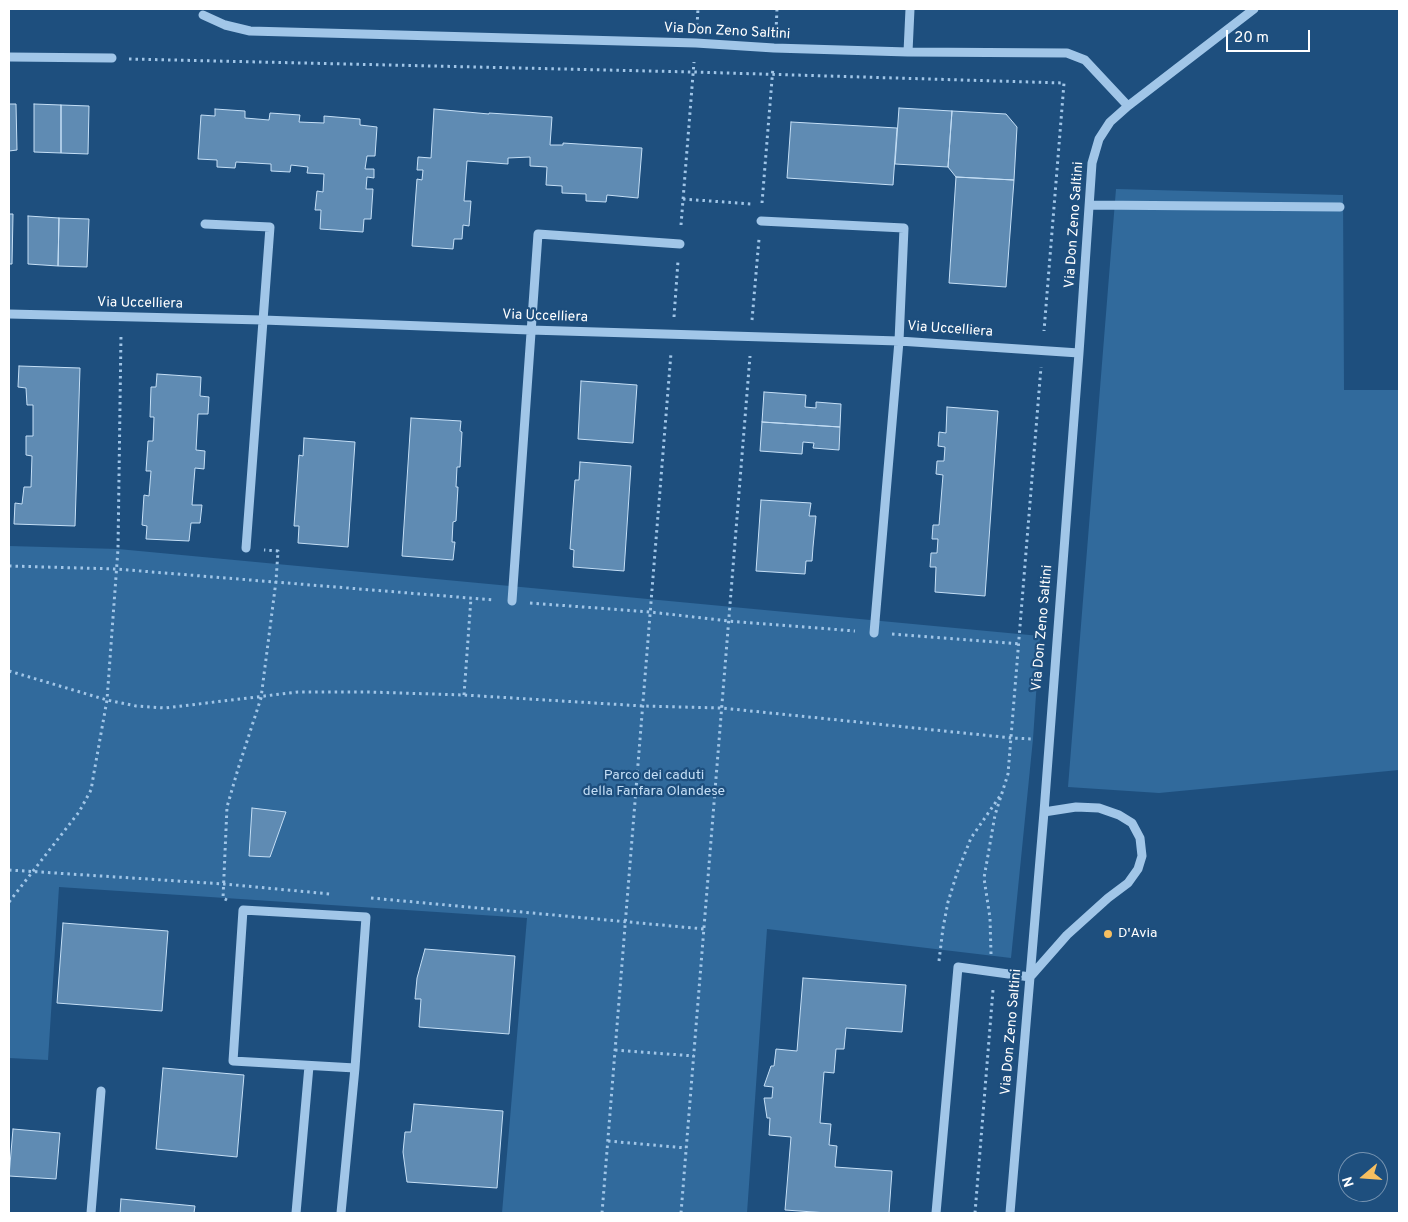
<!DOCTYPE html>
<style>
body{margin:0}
#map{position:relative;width:1408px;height:1222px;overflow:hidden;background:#1e4f7e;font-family:Overpass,sans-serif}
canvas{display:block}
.frame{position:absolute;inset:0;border:10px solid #fff;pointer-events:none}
.north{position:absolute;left:1338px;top:1152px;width:50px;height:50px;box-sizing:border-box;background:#1e4f7e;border:1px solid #7895b2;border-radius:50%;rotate:252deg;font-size:14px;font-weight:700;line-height:20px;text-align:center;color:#fff}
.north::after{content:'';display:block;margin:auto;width:18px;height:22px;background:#f7bf60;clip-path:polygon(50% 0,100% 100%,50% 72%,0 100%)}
.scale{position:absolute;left:1226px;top:30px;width:84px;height:22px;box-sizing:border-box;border:2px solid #fff;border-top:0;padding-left:6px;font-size:15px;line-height:18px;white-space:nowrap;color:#fff;-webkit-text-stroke:4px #1e4f7e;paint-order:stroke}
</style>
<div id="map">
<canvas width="1408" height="1222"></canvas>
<div class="frame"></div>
<div class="north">N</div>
<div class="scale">20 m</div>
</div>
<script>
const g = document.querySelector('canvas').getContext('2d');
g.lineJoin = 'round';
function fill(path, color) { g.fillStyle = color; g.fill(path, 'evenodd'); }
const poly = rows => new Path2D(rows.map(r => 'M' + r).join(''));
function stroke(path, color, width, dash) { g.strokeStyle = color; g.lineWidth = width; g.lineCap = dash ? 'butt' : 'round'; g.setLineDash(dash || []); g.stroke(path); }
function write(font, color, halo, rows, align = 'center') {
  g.font = font + ' Overpass,sans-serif'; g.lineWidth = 4.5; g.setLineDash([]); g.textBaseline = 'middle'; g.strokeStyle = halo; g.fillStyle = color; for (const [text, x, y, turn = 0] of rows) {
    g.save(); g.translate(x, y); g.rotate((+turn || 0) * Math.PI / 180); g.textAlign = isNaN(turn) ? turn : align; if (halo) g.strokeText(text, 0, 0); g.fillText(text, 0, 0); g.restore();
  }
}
fill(poly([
 [1116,189,1343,195,1344,390,1399,390,1399,770,1159,793,1068,787],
 [9,546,118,549,1040,636,1033,739,1011,958,767,929,747,1213,502,1213,527,918,59,887,48,1060,9,1058]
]), '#316a9c');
const building = poly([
 [9,104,16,104,17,150,9,151,9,104],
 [34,104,61,105,61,153,34,152,34,104],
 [61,105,89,106,88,154,61,153,61,105],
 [899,108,952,111,948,167,895,164,899,108],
 [215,109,245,111,245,118,269,120,270,113,300,115,299,122,324,123,324,116,360,119,360,125,377,127,375,156,367,156,365,169,374,169,374,178,367,177,366,189,373,189,371,219,364,219,363,232,320,229,321,210,315,210,317,191,323,192,324,174,307,173,308,167,291,165,290,172,271,171,271,164,236,162,235,168,217,167,217,160,198,159,201,115,215,116,215,109],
 [434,109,489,114,489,113,552,117,550,145,563,145,563,143,642,148,638,198,607,195,606,202,586,201,586,194,562,193,562,186,546,185,547,167,530,166,530,157,508,158,508,164,467,161,464,201,471,201,469,226,463,225,462,239,454,239,453,249,412,246,417,179,422,180,423,170,417,170,418,157,431,158,434,109],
 [952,111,1006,114,1017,127,1014,180,956,177,948,167,952,111],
 [791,122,897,128,893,185,787,178,791,122],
 [956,177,1014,180,1006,287,949,283,956,177],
 [9,214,13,214,12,264,9,264,9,214],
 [28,216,59,218,58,266,28,264,28,216],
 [59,218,89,219,87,267,58,266,59,218],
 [19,366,80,368,75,526,14,524,15,503,22,504,24,487,31,487,32,456,26,455,26,436,33,436,33,405,27,405,26,388,18,387,19,366],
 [157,374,201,377,200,396,209,397,208,414,198,414,196,450,205,451,204,469,195,468,192,505,202,505,200,523,191,523,189,541,146,539,147,526,142,525,144,495,149,496,151,471,146,471,148,441,153,441,154,417,150,417,151,387,156,387,157,374],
 [581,381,637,385,633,443,578,439,581,381],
 [764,392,806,395,805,407,816,408,816,402,841,404,840,427,762,422,764,392],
 [947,407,998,411,985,596,935,592,936,567,930,567,931,553,937,553,938,539,932,539,933,525,939,525,943,475,936,474,937,461,944,461,945,447,938,446,939,432,946,433,947,407],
 [411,418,461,421,460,431,462,432,460,467,457,467,456,487,458,487,456,521,453,522,452,542,455,542,453,560,402,556,411,418],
 [762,422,840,427,839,450,813,448,814,443,803,442,802,454,760,451,762,422],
 [304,438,355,442,348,547,298,543,299,526,294,526,299,455,303,456,304,438],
 [580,462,631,466,624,571,573,567,574,550,570,549,575,480,579,480,580,462],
 [761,500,811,503,809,516,816,516,813,547,812,561,806,561,805,574,756,571,761,500],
 [252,808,286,812,270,857,249,856,252,808],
 [63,923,168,931,162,1011,57,1003,63,923],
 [425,949,515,956,509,1034,419,1027,421,999,415,999,417,978,425,949],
 [803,978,906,985,902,1032,846,1028,844,1049,836,1049,834,1073,824,1072,820,1123,831,1124,829,1145,837,1146,835,1167,892,1171,889,1213,828,1213,785,1210,791,1137,769,1135,770,1118,767,1118,764,1098,772,1098,773,1087,764,1086,771,1066,774,1066,776,1049,797,1051,803,978],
 [163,1068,244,1075,237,1157,156,1149,163,1068],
 [414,1104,503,1111,497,1188,407,1182,403,1152,405,1132,411,1132,414,1104],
 [13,1129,60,1133,56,1179,9,1176,13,1129],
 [121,1199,195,1206,194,1213,120,1213,121,1199]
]);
fill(building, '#5f8bb3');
stroke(building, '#c5dff6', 1);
stroke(poly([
 [697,26,698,9],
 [776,31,777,9],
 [129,59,693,72,1064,83,1044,331],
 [683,199,751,204],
 [762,203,773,67],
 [681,225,694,62],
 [674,317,678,261],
 [752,320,759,239],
 [9,566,116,569,494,600],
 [530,603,650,612,728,621,855,631],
 [892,634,1020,644],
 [9,671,107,700,136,706,165,708,298,692,369,692,464,695,643,706,722,708,1012,738,1033,739],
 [464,695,471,598],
 [9,870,224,884,330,894],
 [371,898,704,929],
 [227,900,223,898,227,807,238,769,261,698,276,581,278,551,264,550],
 [9,902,79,812,91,790,95,767,107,700,118,549,121,334],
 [991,954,990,918,984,878,995,815,1008,774,1041,367],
 [939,961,943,928,948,902,957,873,971,838,1000,796],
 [615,1050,694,1056],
 [608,1141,686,1148],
 [602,1213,671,353],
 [681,1213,750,356],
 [975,1213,993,990]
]), '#a1c6e8', 3, [2.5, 4]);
stroke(poly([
 [203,15,225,25,250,31,696,43,774,48,908,52,1067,53,1085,60,1128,106,1110,122,1099,139,1092,163,1079,353,1044,812,1010,1213],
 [908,52,910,9],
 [9,57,112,58],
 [1128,106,1254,9],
 [1090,205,1340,207],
 [761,221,904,228,899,341,874,633],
 [205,224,270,227,246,548],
 [9,314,263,320,530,330,899,341,1079,353],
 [512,601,538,234,680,244],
 [1030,977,1067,935,1108,898,1128,883,1138,869,1142,856,1140,838,1132,823,1119,815,1099,808,1076,807,1044,812],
 [91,1213,101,1091],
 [296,1213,309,1066],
 [341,1213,355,1068,366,917,243,910,233,1061,355,1068],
 [936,1213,958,967,1030,977]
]), '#a1c6e8', 9);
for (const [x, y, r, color] of [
 [1108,934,5,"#f7bf60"]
]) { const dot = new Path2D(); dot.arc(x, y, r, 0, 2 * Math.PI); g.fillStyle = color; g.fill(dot); stroke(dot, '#1e4f7e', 2); }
write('14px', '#fff', '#1e4f7e', [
 ["Via Don Zeno Saltini",727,32,3],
 ["Via Don Zeno Saltini",1075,225,-86],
 ["Via Uccelliera",140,304,1],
 ["Via Uccelliera",545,317,2],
 ["Via Uccelliera",950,330,4],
 ["Via Don Zeno Saltini",1043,628,-85],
 ["Via Don Zeno Saltini",1012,1032,-85]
]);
write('14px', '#c5dff6', '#1e4f7e', [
 ["Parco dei caduti",654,776],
 ["della Fanfara Olandese",654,792]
]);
write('14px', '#fff', '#1e4f7e', [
 ["D'Avia",1118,934]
], 'left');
</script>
